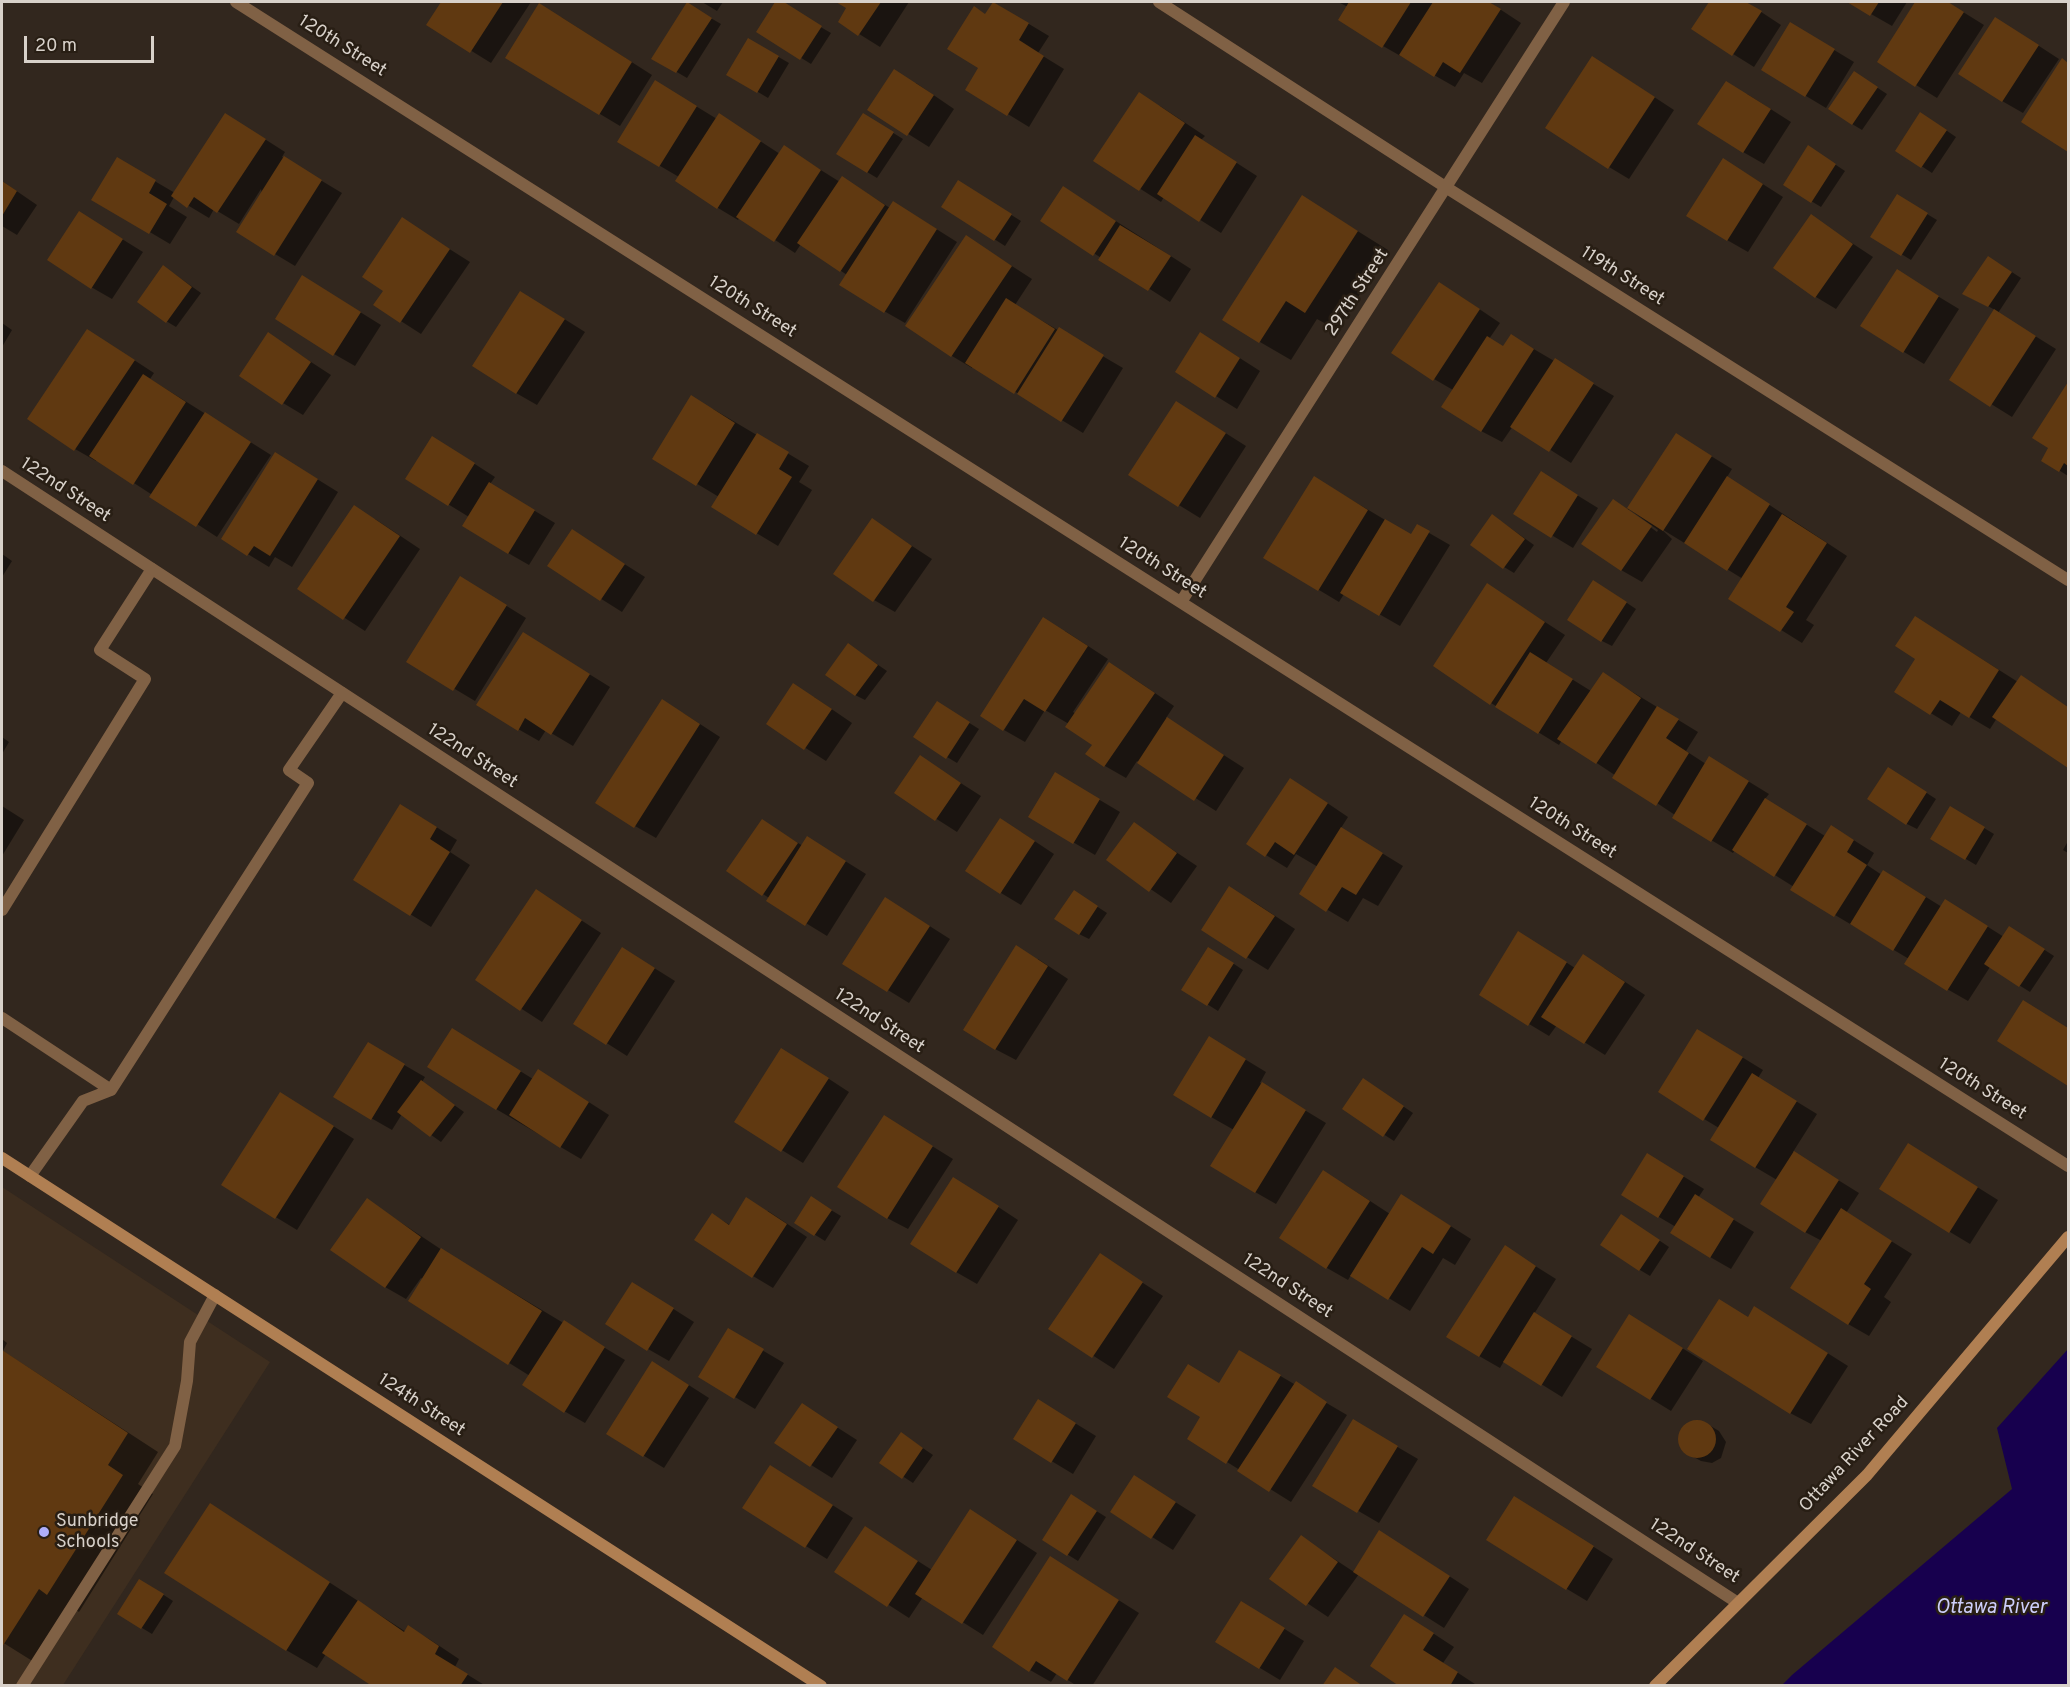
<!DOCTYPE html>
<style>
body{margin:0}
#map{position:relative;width:2070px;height:1687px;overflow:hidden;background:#32271e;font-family:Overpass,sans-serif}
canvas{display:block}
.frame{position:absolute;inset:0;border:3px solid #d8d1ca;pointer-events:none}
.scale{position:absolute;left:24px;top:36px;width:130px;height:27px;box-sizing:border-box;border:3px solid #d8d1ca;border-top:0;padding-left:8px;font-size:18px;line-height:21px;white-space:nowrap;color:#d8d1ca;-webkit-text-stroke:4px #281e14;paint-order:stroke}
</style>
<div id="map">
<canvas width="2070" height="1687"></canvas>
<div class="frame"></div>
<div class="scale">20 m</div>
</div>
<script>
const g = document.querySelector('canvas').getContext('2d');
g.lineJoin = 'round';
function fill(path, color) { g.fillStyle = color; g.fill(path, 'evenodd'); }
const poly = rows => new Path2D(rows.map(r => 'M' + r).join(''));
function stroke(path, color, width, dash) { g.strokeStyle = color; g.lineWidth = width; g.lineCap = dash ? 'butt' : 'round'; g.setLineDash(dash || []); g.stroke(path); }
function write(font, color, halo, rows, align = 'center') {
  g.font = font + ' Overpass,sans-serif'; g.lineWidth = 5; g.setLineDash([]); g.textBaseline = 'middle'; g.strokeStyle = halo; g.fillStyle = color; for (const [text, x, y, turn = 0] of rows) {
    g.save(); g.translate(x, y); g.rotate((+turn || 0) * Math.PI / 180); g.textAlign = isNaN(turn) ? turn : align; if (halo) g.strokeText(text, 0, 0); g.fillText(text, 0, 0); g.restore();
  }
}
fill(poly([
 [2,1187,270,1362,63,1685,2,1685]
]), '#3e2e1f');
fill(poly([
 [2068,1349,2068,1685,1782,1685,1792,1675,2012,1489,1997,1428]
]), '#17004e');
fill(poly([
 [442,2,531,2,491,63,428,24],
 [702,2,723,2,717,11],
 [777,2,831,33,811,64,758,31],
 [838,2,909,2,880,47,840,22,848,8],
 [1338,2,1489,2,1521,23,1482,83,1464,73,1455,87,1383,46,1348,7],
 [1711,2,1746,2,1781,25,1754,67,1693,29],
 [1850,2,1907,2,1892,26],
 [1917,2,1947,2,1984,25,1937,98,1879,62],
 [994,3,1049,36,1038,53,1064,69,1029,127,967,89,980,68,986,15],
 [697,10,721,24,687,78,653,58],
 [561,17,652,75,620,126,600,114],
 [2016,31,2059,59,2023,113,2002,101],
 [1811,36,1854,62,1826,108,1806,96],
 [749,40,789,63,768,98,728,74],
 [2063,60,2068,64,2068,150,2023,122],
 [1613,70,1674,110,1629,179,1609,167],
 [1864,79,1887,94,1862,130,1852,124],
 [916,83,954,109,929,147,870,110],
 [676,94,717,119,720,115,780,154,784,147,840,182,843,178,890,208,914,215,957,242,905,323,884,311,847,275,801,244,795,253,740,217,738,220,718,208,679,177,619,142],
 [1747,94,1791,122,1764,164,1743,152],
 [1160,106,1205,136,1201,140,1257,176,1221,233,1164,197,1161,202,1095,160],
 [1931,120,1956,137,1932,173,1897,150],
 [874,121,903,139,877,178,867,172],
 [246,127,285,152,282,157,342,193,295,266,275,254,261,189,239,224,214,209,209,218,174,197,169,206,187,217,170,244,94,199,117,159,175,193],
 [1818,153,1845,171,1821,207,1811,201],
 [1744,172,1783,197,1748,252,1727,240],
 [2,181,37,205,17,235,2,226],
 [968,188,1021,221,1005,246,943,206],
 [1064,188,1191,269,1170,302,1042,220],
 [1897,196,1937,220,1911,260,1872,236],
 [1303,197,1388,250,1337,330,1317,319,1291,360,1260,342],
 [80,213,143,252,112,299,91,287],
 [1811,216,1873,257,1836,309,1816,297],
 [402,219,470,262,421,334,376,305,385,291],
 [967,237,1032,279,1015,305,1123,368,1083,433,973,366,972,368,952,356],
 [1998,263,2021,278,1998,313,2056,349,2012,417,1951,379,1995,310,1964,293],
 [173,273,201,293,176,327,166,321],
 [1916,283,1959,309,1924,364,1904,352],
 [323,289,381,325,355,366,334,354],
 [1460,296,1500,323,1489,339,1504,348,1532,348,1614,396,1571,463,1513,426,1502,442,1481,431,1453,390,1434,379],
 [542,305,585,332,537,405,516,393],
 [2,323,12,330,2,347],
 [268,334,331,375,303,415,283,403],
 [108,343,154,373,150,379,271,455,217,537,97,459,96,461,75,449],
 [1221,346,1260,371,1237,409,1177,372],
 [2068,385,2068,476,2043,460,2050,448,2034,438],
 [713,409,809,466,799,482,812,490,778,546,713,507,719,497,654,458],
 [1197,415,1246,446,1200,518,1130,475],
 [1677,435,1732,469,1727,477,1847,556,1806,620,1814,625,1802,643,1730,598,1743,579,1660,528,1672,539,1642,582,1621,570,1628,510],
 [1629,509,1658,530,1657,532,1629,511],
 [453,450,495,477,490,484,555,523,529,565,508,553,469,517,407,479],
 [296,466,338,492,292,567,275,557,269,567,223,539],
 [1541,473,1598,508,1573,548,1515,513],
 [1335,490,1412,536,1417,526,1450,545,1400,626,1344,594,1339,602,1319,590],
 [375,519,420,549,365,631,300,589],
 [872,520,932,559,895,612,874,600],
 [1502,522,1534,545,1514,573,1504,567],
 [572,531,645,577,622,612,549,566],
 [2,554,12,561,2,577],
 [1488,585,1565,635,1546,663,1591,691,1603,674,1698,732,1686,751,1706,764,1730,770,1769,794,1765,799,1825,836,1832,827,1852,839,1874,853,1867,865,1882,875,1905,884,1942,907,1966,913,2004,937,2020,934,2054,956,2030,992,1990,967,1968,1001,1947,989,1909,959,1835,915,1794,887,1735,850,1733,853,1674,818,1675,815,1562,740,1559,745,1491,703],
 [1603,587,1636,609,1612,646,1602,641],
 [481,590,526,618,475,701,408,661],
 [1936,630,2018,682,2021,677,2068,707,2068,766,1997,718,1990,729,1961,712,1952,726,1896,692],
 [1065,631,1108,659,1073,712,1076,714,1130,676,1174,706,1166,718,1244,768,1216,811,1137,761,1126,778,1105,766,1087,754,1094,744,1069,724,1045,710,1025,742,1004,730],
 [849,645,887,671,865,700,855,695],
 [544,646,610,687,573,746,546,730,539,741,518,729],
 [814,697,852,723,826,761,768,724],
 [947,709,979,729,957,763,947,757],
 [683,713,720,737,656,838,635,826],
 [2,737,9,742,2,754],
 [920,757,981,796,957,832,896,793],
 [1056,774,1120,812,1095,855,1030,817],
 [1899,775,1936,799,1917,829,1907,824],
 [1311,792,1348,817,1341,828,1403,866,1378,906,1363,898,1348,922,1301,894,1318,867,1296,854,1287,868,1248,844],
 [2,806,24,820,2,856],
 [1951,808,1994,834,1976,865,1932,839],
 [422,818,457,840,450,852,470,865,431,927,355,880],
 [762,821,803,846,808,838,866,874,827,936,768,900,769,898,763,894],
 [1134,824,1197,866,1171,903,1108,860],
 [1021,832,1054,854,1021,905,1001,893],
 [2068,841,2068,853,2063,850],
 [536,891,601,933,542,1022,477,980],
 [1084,898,1107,913,1089,939,1079,934],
 [1251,900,1295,929,1268,970,1203,930],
 [906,911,950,939,909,1003,844,963],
 [1539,945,1575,968,1604,968,1645,995,1605,1055,1557,1025,1549,1036,1529,1024],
 [1219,954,1243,970,1218,1011,1183,989],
 [1038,959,1068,979,1016,1060,995,1049],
 [643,961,675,981,627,1056,575,1023],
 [2045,1014,2068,1029,2068,1084,1999,1041],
 [1210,1038,1266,1072,1260,1083,1326,1123,1276,1204,1255,1192,1234,1130,1211,1117],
 [473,1042,533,1079,559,1083,609,1115,581,1159,496,1109],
 [1719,1043,1763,1070,1758,1078,1817,1114,1793,1152,1859,1193,1846,1213,1912,1254,1884,1297,1891,1302,1869,1336,1848,1324,1822,1241,1805,1232,1777,1180,1755,1167,1719,1128,1704,1119],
 [368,1044,425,1077,422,1082,464,1112,441,1142,402,1114,392,1130,371,1118],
 [803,1062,849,1092,803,1163,736,1122],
 [1373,1086,1413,1113,1394,1141,1344,1109],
 [301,1106,354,1139,297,1230,223,1185],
 [885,1117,953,1159,908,1229,887,1218],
 [1929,1157,1998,1200,1970,1244,1950,1232],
 [1668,1167,1704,1189,1698,1198,1754,1232,1731,1269,1710,1257,1676,1227,1659,1217],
 [1344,1184,1390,1214,1422,1208,1471,1239,1455,1265,1443,1258,1410,1311,1351,1275,1348,1280,1327,1268],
 [974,1191,1018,1220,977,1284,956,1272],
 [367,1200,442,1250,625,1360,585,1423,564,1411,530,1376,410,1301,423,1279,421,1278,406,1299,385,1287],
 [821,1204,841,1216,825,1241,796,1223],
 [768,1211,807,1237,773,1288,753,1276,713,1215,730,1225],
 [1632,1222,1669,1247,1650,1276,1640,1270],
 [1505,1247,1556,1279,1534,1314,1592,1349,1562,1397,1504,1361,1500,1368,1479,1356],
 [1100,1255,1163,1296,1114,1369,1050,1328],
 [653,1296,694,1322,669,1361,648,1349],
 [1749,1318,1775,1320,1848,1366,1811,1424,1790,1413],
 [1650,1328,1703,1361,1671,1411,1598,1366],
 [728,1330,784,1363,755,1409,700,1376],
 [2,1339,7,1343,3,1351,158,1452,138,1484,153,1494,79,1612,70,1606,34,1662,2,1642],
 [1260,1364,1347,1415,1291,1502,1227,1462,1220,1384],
 [673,1375,709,1398,664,1468,608,1434],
 [1039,1401,1096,1436,1073,1474,1015,1439],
 [802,1405,857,1440,832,1478,776,1443],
 [1353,1421,1418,1459,1379,1523,1314,1485],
 [1690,1422,1709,1425,1719,1431,1726,1442,1721,1458,1712,1463,1701,1461,1690,1455,1679,1442,1681,1430],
 [911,1440,933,1455,913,1483,881,1462],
 [1135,1477,1196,1515,1173,1550,1112,1512],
 [791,1479,853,1518,827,1559,744,1508],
 [1082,1502,1106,1517,1078,1561,1044,1540],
 [210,1505,406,1632,409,1627,429,1639,459,1659,455,1667,486,1686,375,1686,326,1654,317,1668,286,1650],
 [1535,1510,1613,1559,1587,1601,1567,1589],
 [991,1523,1037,1553,983,1635,923,1597,909,1618,836,1571,866,1528,932,1570],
 [1301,1537,1354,1572,1400,1544,1469,1589,1444,1628,1359,1574,1328,1617,1271,1579],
 [1071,1570,1139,1613,1092,1686,1077,1686,1057,1673,1051,1682,1030,1670],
 [150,1586,173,1601,152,1634,119,1614],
 [1262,1615,1304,1641,1280,1680,1260,1668],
 [1425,1628,1454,1647,1443,1663,1478,1686,1402,1686]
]), '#0007');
fill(poly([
 [441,2,503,2,470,53,426,25],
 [687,2,712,18,676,73,651,59],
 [775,2,784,2,822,26,800,60,756,32],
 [836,2,881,2,858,36,838,22,846,8],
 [993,2,1029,23,1019,40,1044,56,1007,116,965,90,978,68,947,49,974,6,985,14],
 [1349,2,1411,2,1382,48,1338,20],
 [1433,2,1489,2,1501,9,1460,73,1443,62,1434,77,1399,55],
 [1709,2,1746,2,1762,11,1732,56,1691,29],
 [1847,2,1879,2,1870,16],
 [1915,2,1948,2,1964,12,1915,87,1877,62],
 [539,3,632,62,599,115,505,58],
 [1995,17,2039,45,2002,102,1958,74],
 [1790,22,1835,49,1805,97,1761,70],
 [748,38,779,56,757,93,726,75],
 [1592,56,1655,97,1608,169,1545,128],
 [2062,58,2068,63,2068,152,2021,122],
 [894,69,934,95,907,136,867,110],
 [1854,71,1878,87,1852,125,1828,109],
 [655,80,697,106,659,167,617,142],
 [1726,81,1771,109,1743,153,1697,124],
 [1139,92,1185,123,1139,191,1093,161],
 [1920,112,1947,130,1921,168,1895,151],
 [225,113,266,139,217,213,194,197,187,208,171,196],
 [719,113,761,141,717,209,675,181],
 [863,113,894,132,867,173,836,154],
 [1195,135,1237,162,1199,222,1157,194],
 [784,145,821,170,774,242,736,217],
 [1808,145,1836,164,1811,203,1783,185],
 [284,156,322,180,274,256,236,232],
 [117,157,156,180,149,193,167,204,149,234,91,200],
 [1723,158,1763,184,1727,241,1686,216],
 [842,176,885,205,840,272,797,243],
 [958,180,1012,214,994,241,941,207],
 [2,181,17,191,2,216],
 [1063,186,1116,221,1093,256,1040,221],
 [1897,194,1928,213,1901,256,1870,237],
 [1302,195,1358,231,1305,313,1286,301,1259,343,1222,320],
 [893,201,937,229,884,313,839,285],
 [79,211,123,239,91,289,47,260],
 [1811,214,1853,244,1815,298,1773,268],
 [402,217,450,249,400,323,373,305,383,291,362,277],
 [1120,225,1171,256,1148,291,1098,260],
 [966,235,1012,266,951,357,905,326],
 [1988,256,2012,272,1988,307,1962,294],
 [163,265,192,287,166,323,137,302],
 [1897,269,1939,296,1903,353,1860,326],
 [302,275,361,312,333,356,275,319],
 [1439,282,1480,309,1433,381,1391,353],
 [520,291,565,319,516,394,472,366],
 [1006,298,1055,329,1014,394,965,363],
 [1994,309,2036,336,1990,407,1949,380],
 [1059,327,1104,355,1061,422,1017,394],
 [87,329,135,360,74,451,27,419],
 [268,332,311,362,282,405,239,376],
 [1200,332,1240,358,1215,398,1175,372],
 [1511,334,1534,349,1481,432,1441,407,1487,336,1503,346],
 [1555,358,1594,383,1549,452,1510,427],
 [143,374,186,402,133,485,89,456],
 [2068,382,2068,466,2064,463,2059,472,2041,461,2048,448,2032,438],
 [691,395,735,423,696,486,652,459],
 [1176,401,1226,433,1178,507,1128,475],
 [205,412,251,442,196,527,149,497],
 [757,433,789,452,779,469,792,477,756,535,711,507],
 [1676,433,1712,456,1663,531,1627,508],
 [432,436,475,463,448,506,405,479],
 [275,452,318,479,270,556,254,546,247,556,221,539],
 [1541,471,1578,495,1551,538,1513,514],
 [1314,476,1368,510,1318,591,1263,558],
 [1727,476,1770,504,1727,571,1684,543],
 [489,482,535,510,508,554,462,526],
 [1613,499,1652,526,1621,571,1581,544],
 [354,505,400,536,343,620,297,589],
 [1492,514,1525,539,1503,569,1470,545],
 [1782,514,1827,543,1786,607,1794,612,1780,632,1728,599],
 [872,518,912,546,873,602,833,574],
 [1385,519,1411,534,1417,524,1430,531,1379,616,1340,593],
 [572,529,625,564,600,601,547,566],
 [460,576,507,605,453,691,406,662],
 [1593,580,1627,602,1601,642,1567,620],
 [1487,583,1545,622,1490,705,1433,666],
 [1915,616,1999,670,1969,718,1940,700,1930,715,1894,692,1915,659,1895,646],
 [1043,617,1088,646,1045,712,1024,699,1003,731,980,716],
 [523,632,590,674,551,735,525,718,518,731,476,705],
 [848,643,878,665,855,696,825,675],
 [1530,652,1573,679,1538,734,1495,707],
 [1109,662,1155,693,1104,767,1085,754,1092,745,1065,727],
 [1603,672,1641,698,1596,764,1557,739],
 [2021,675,2068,707,2068,768,1992,717],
 [793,683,832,709,804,750,766,724],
 [662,699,700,724,634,828,595,803],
 [937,701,970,722,946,759,913,737],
 [1657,706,1679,719,1666,738,1689,753,1656,806,1612,778],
 [1167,717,1224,755,1194,801,1137,763],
 [920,755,961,783,935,821,894,793],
 [1709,756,1749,781,1711,842,1672,818],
 [1888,767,1927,792,1906,825,1867,799],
 [1055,772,1100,799,1073,844,1028,817],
 [1290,778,1328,803,1294,855,1275,842,1265,857,1246,844],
 [1765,798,1807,824,1774,877,1732,850],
 [400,804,437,827,430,839,450,852,410,916,353,880],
 [1950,806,1985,827,1965,860,1930,839],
 [1000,818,1035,841,1000,894,965,871],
 [762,819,798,843,762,896,726,871],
 [1134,822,1177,853,1149,892,1106,860],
 [1831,825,1854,840,1847,852,1867,865,1834,917,1790,890],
 [1341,827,1383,853,1356,895,1342,887,1326,912,1299,894],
 [807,836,846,861,805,926,766,901],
 [1883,870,1926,897,1893,951,1850,924],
 [1229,886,1275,916,1246,959,1201,930],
 [536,889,582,920,520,1011,475,980],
 [1074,890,1098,906,1079,935,1054,919],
 [885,897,930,926,887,992,842,964],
 [1945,899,1988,926,1947,991,1904,964],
 [2009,926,2045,949,2019,987,1984,964],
 [1518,931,1567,962,1528,1026,1479,995],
 [1016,945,1048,966,995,1050,963,1030],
 [622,947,655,968,606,1045,573,1024],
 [1208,947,1234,963,1207,1006,1181,990],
 [1583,954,1625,982,1584,1044,1541,1017],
 [2023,1000,2068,1028,2068,1086,1997,1041],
 [452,1028,521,1071,496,1110,427,1067],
 [1697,1029,1743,1057,1703,1121,1658,1092],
 [1209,1036,1246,1059,1211,1118,1173,1095],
 [368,1042,405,1064,371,1120,333,1097],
 [781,1048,829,1078,781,1152,734,1122],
 [538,1069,589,1102,560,1148,509,1115],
 [1752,1073,1797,1101,1755,1168,1710,1140],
 [1363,1078,1404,1106,1383,1137,1342,1109],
 [421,1080,455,1105,430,1137,397,1112],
 [1262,1082,1306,1110,1255,1193,1210,1166],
 [280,1092,334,1126,275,1219,221,1185],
 [884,1115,933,1146,887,1219,837,1187],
 [1908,1143,1978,1187,1949,1233,1879,1189],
 [1794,1151,1839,1180,1805,1233,1760,1204],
 [1647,1153,1684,1176,1658,1218,1621,1195],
 [1323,1170,1370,1201,1326,1269,1279,1238],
 [953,1177,999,1206,956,1273,910,1244],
 [1401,1194,1451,1226,1433,1254,1422,1247,1388,1300,1350,1276],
 [1695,1194,1734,1219,1710,1258,1670,1233],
 [811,1196,832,1210,814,1236,794,1223],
 [746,1197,787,1224,752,1278,694,1240,712,1213,729,1225],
 [367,1198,421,1237,385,1288,330,1250],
 [1841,1208,1892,1241,1864,1284,1871,1289,1848,1325,1790,1288],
 [1621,1214,1660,1240,1639,1271,1600,1245],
 [1505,1245,1536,1266,1479,1357,1446,1337],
 [441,1248,542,1311,508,1365,408,1301],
 [1100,1253,1143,1282,1092,1358,1048,1329],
 [632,1282,674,1308,647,1351,605,1324],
 [1719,1299,1748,1317,1754,1306,1828,1353,1790,1414,1687,1349],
 [1534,1312,1572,1336,1541,1386,1503,1362],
 [1629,1314,1683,1348,1650,1400,1596,1367],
 [564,1320,605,1347,564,1413,522,1385],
 [728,1328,764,1349,734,1399,698,1377],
 [2,1350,128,1433,108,1465,123,1475,47,1595,39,1589,2,1647],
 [1239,1350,1281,1375,1226,1464,1187,1439,1200,1417,1167,1397,1188,1364,1219,1383],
 [652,1361,689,1385,643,1457,606,1434],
 [1296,1381,1327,1402,1269,1492,1237,1471],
 [1038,1399,1076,1423,1051,1463,1013,1439],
 [802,1403,838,1427,810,1467,774,1443],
 [1353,1419,1398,1446,1357,1513,1312,1486],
 '1678 1439a19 19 0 1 1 38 0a19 19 0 1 1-38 0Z',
 [901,1432,923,1448,902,1479,879,1463],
 [770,1465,833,1505,805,1548,742,1508],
 [1134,1475,1176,1502,1151,1539,1110,1512],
 [1071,1494,1097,1511,1067,1556,1042,1540],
 [1514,1496,1594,1546,1566,1590,1486,1540],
 [210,1503,330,1582,286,1651,164,1573],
 [970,1509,1017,1540,962,1624,915,1594],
 [865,1526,918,1561,887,1607,834,1572],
 [1379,1530,1450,1576,1423,1617,1353,1572],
 [1301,1535,1338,1562,1306,1606,1269,1579],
 [1050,1556,1119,1600,1067,1681,1036,1661,1029,1672,992,1647],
 [139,1579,164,1594,141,1629,117,1614],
 [358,1600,404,1632,408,1625,439,1646,435,1654,468,1674,460,1686,372,1686,322,1653],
 [1241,1601,1285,1628,1259,1669,1215,1642],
 [1404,1614,1434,1633,1423,1650,1458,1672,1450,1686,1399,1686,1370,1666],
 [1335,1667,1363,1686,1322,1686]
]), '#603911');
stroke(poly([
 [2,910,145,679,100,650,152,569],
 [2,1018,111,1090],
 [30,1176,83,1101,111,1090,308,783,289,770,342,693],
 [22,1686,175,1446,187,1381,190,1342,215,1295]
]), '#806145', 12);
stroke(poly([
 [236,2,2068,1166],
 [1159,2,1447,188,2068,580],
 [2,471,1738,1603],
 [1181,602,1564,2]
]), '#806145', 12);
stroke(poly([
 [2,1158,821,1686],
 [1655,1686,1867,1475,2068,1237]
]), '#b07f52', 12);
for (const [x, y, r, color] of [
 [44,1532,6,"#aeaefa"]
]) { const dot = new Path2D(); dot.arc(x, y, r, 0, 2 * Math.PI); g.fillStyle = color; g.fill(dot); stroke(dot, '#281e14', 2); }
write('18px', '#d8d1ca', '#281e14', [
 ["120th Street",342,47,32],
 ["119th Street",1622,277,32],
 ["297th Street",1358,293,-57],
 ["120th Street",752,308,32],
 ["122nd Street",65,491,33],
 ["120th Street",1162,569,32],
 ["122nd Street",472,757,33],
 ["120th Street",1572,829,32],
 ["122nd Street",879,1022,33],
 ["120th Street",1982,1090,32],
 ["122nd Street",1287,1287,33],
 ["124th Street",421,1406,33],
 ["Ottawa River Road",1855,1455,-47],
 ["122nd Street",1694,1552,33]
]);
write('18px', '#d8d1ca', '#281e14', [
 ["Sunbridge",56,1522],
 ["Schools",56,1543]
], 'left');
write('italic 20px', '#cdcefb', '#281e14', [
 ["Ottawa River",1991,1609]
]);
</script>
